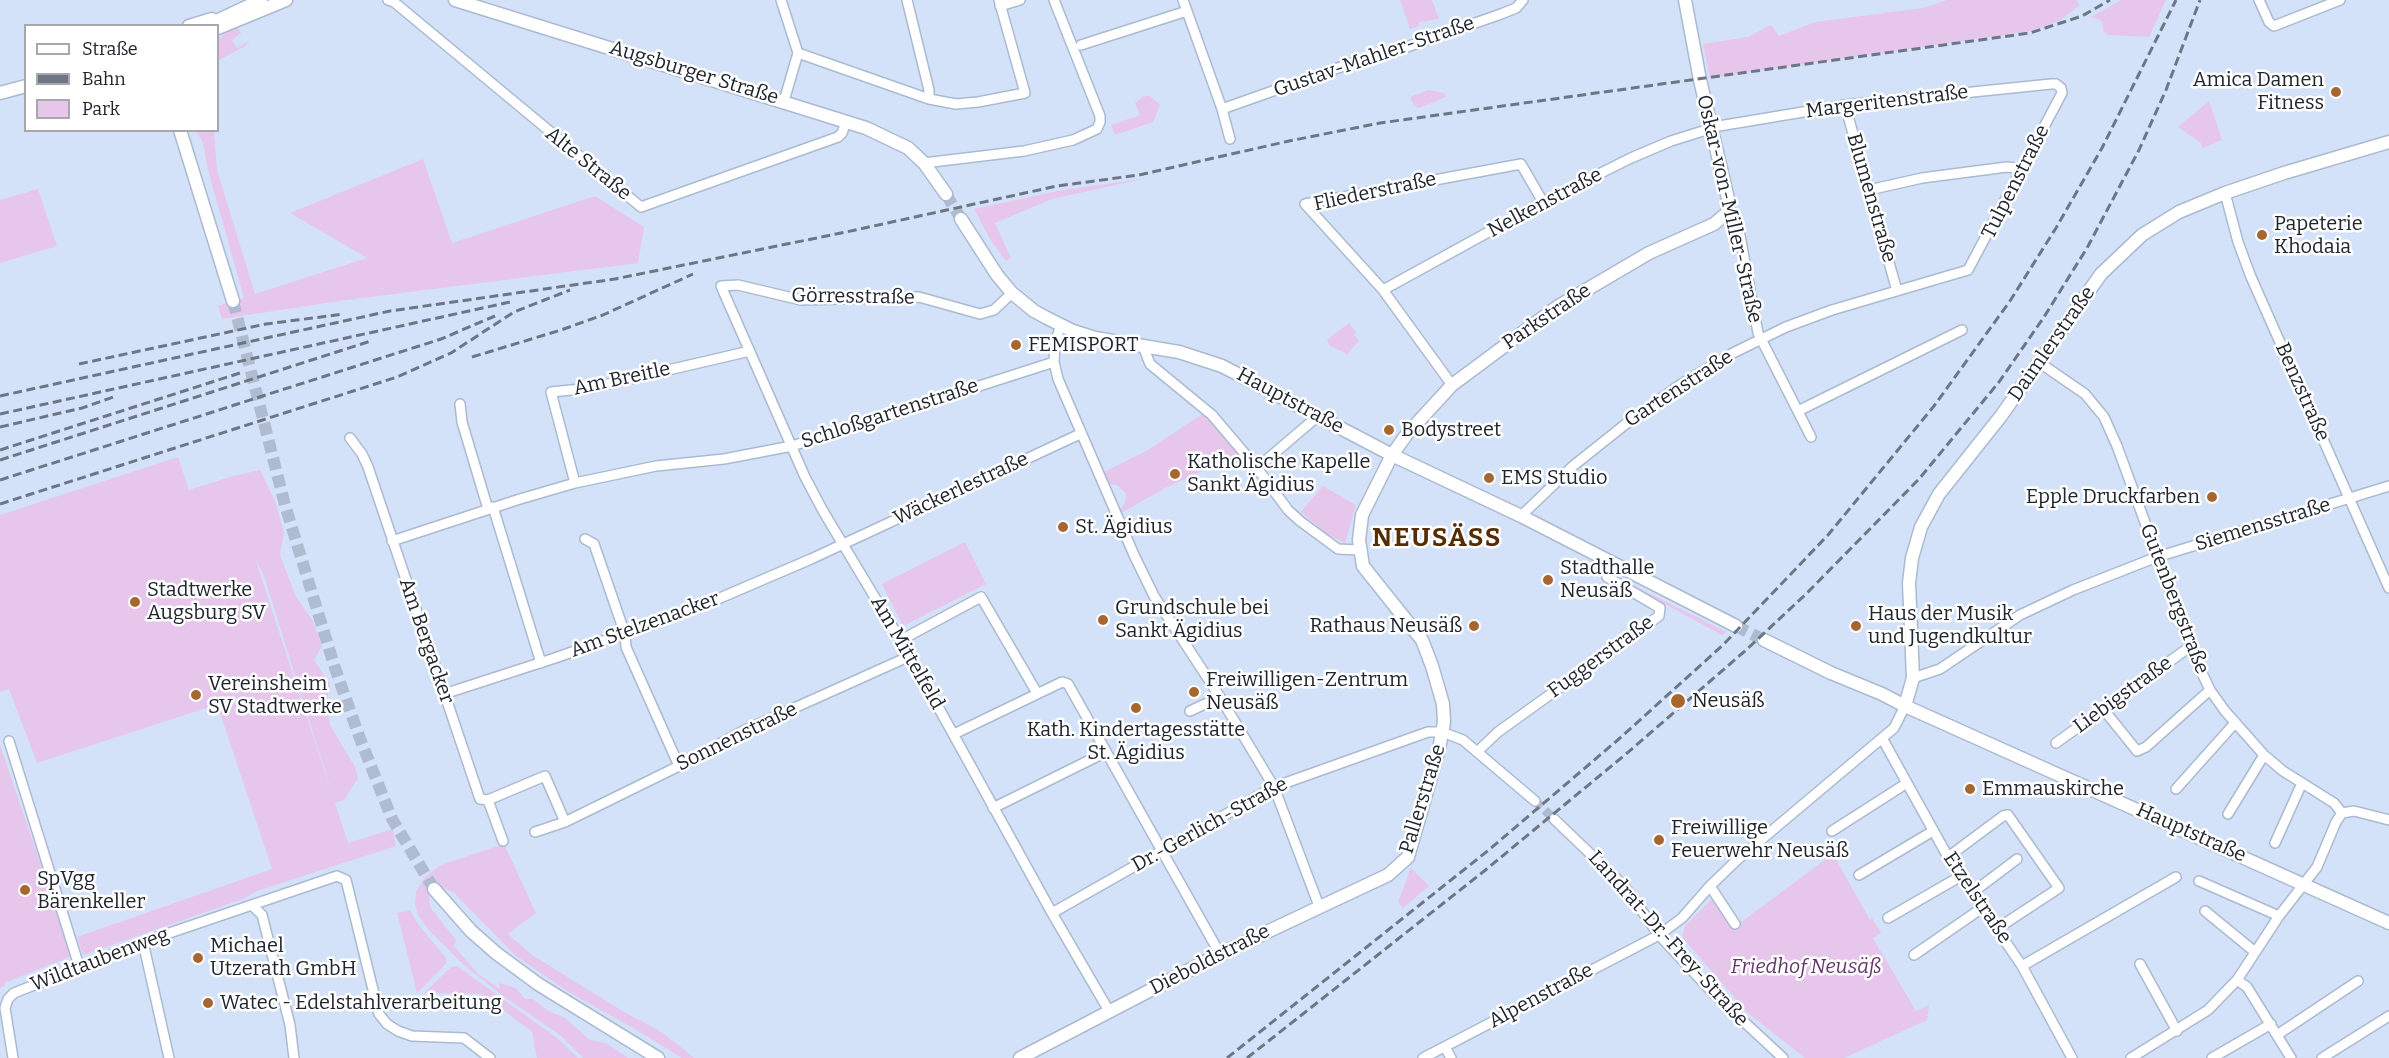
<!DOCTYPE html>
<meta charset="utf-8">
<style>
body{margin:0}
#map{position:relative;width:2389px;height:1058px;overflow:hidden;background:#d3e2f9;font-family:Bitter,serif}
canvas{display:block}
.legend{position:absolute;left:24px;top:24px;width:195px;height:108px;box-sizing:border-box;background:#fff;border:2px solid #a6a8ab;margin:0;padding:8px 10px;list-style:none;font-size:18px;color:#20252e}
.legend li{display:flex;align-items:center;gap:12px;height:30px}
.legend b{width:30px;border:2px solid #a6a8ab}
</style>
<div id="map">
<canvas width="2389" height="1058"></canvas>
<ul class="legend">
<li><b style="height:8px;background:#fff"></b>Straße</li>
<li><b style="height:8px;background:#6d7685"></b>Bahn</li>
<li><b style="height:16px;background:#e7c6eb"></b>Park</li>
</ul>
</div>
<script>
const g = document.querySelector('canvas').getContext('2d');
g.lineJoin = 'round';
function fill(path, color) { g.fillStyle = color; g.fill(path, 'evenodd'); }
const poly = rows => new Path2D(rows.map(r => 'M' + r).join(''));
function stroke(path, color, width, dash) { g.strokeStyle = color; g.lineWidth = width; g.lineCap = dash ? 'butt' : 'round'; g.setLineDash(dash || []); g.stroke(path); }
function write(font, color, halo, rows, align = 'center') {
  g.font = font + ' Bitter,serif'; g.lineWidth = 5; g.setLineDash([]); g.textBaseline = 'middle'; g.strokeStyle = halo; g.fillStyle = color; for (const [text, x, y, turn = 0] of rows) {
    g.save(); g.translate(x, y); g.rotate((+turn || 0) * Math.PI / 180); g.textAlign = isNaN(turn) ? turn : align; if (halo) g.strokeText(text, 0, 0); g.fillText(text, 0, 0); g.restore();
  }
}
fill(poly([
 [1400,0,1432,0,1439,19,1421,22,1418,23,1419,26,1410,29],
 [1947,0,2076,0,2080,5,2058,22,2030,31,1710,78,1703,44,1748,37,1771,25,1779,36,1815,22,1923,8],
 [2121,0,2166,0,2149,37,2108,35,2104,32,2101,20,2091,17],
 [238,27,241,33,232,40,237,48,250,40,245,46,221,59,218,59,218,40,225,33],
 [1428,90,1444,93,1446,97,1419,108,1414,105,1410,97],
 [1144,96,1150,96,1160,105,1153,122,1115,135,1111,125,1140,115,1135,103],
 [2209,101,2222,140,2203,148,2200,142,2178,127],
 [196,131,214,131,217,170,255,294,367,258,290,213,423,159,452,243,595,196,644,227,638,263,339,301,222,319,218,306,244,298,208,170,203,143],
 [1147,178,1052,199,995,223,1011,258,1006,261,991,241,974,209,1058,191],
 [38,189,57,246,0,263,0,200],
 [1349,323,1356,332,1354,335,1359,341,1347,354,1330,346,1327,340],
 [1207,411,1244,452,1163,489,1116,516,1125,503,1126,494,1117,485,1102,483,1098,475,1148,450],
 [178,457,189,490,233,476,260,470,275,501,284,532,280,555,296,597,313,621,322,646,314,660,330,684,327,702,330,725,355,767,358,778,344,800,335,803,348,843,393,829,396,846,257,891,243,899,83,955,77,937,272,869,219,710,238,703,237,698,37,763,9,689,0,692,0,515],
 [256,561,264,576,334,800,330,788],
 [1323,486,1356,505,1345,543,1327,534,1301,512],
 [965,542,986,584,903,626,882,584],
 [1617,578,1639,588,1726,632,1722,635],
 [0,745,72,956,4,983,5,986,0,988],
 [504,844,536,913,508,934,532,955,624,1012,663,1033,694,1058,682,1058,635,1029,567,991,516,956,454,893,442,887,434,889,429,896,430,907,456,940,454,946,478,974,500,989,499,983,516,988,525,999,533,999,547,1010,565,1018,590,1040,606,1043,628,1058,583,1058,560,1035,503,996,464,965,428,929,418,915,415,905,416,892,425,877,441,865],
 [1833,854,1870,920,1872,918,1881,933,1873,938,1916,1011,1929,1005,1927,1020,1844,1058,1805,1058,1749,1014,1682,937,1685,926,1714,897,1733,928],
 [1411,868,1429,886,1403,908,1398,902],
 [410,910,418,924,446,958,446,963,442,968,417,993,397,913],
 [457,966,557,1038,578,1058,537,1058,532,1032,482,994,424,993,451,967]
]), '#e7c6eb');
stroke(poly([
 [1535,801,1554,819]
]), '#afbcd0', 9, [9, 4.5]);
stroke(poly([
 [946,194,961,219],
 [233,301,285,505,335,668,359,736,392,819,434,889],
 [1736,626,1764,640]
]), '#afbcd0', 12, [12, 6]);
const street = poly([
 [388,0,394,2,641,207,838,137,842,133,846,122],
 [781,0,798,53,929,99,956,104,978,102,1025,93,999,0],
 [907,0,929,90,929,99],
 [1183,0,1222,109,1230,139],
 [2259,0,2269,22,2274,26,2340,0],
 [1000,6,1020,0],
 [1081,45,1187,11],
 [784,101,798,53],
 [1845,105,1897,291],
 [1222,109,1352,63,1367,61,1501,14,1516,8,1523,0],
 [924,163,1024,151,1073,140,1097,129,1100,122,1100,116,1054,0],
 [1869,190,1922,178,2007,167,2022,169],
 [2225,193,2238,242,2251,277,2389,588],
 [1727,213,1733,219,1739,230,1758,333,1811,437],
 [1383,290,1543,202,1631,158,1671,141,1719,126,1845,105,2051,84,2056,84,2061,88,2062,93,1968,270,1832,310,1786,327,1733,353,1680,385,1627,423,1573,466,1521,516],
 [1012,293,994,310,980,314,919,297,801,300,738,285,721,286,805,477,823,511,910,656,1052,913,1109,1011],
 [1061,325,1055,343,1054,362,1058,379,1134,555,1154,596,1220,697,1274,787,1319,906],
 [1143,346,1150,364,1212,415,1257,468],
 [2040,363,2085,394,2104,417,2117,446,2194,656,2210,690,2225,711,2264,755,2283,771,2334,803,2342,813],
 [1452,385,1383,290,1305,204,1521,164,1543,202],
 [460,404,462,422,488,509],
 [1798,411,1962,330],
 [1318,416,1257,468,1288,510,1300,521,1338,549,1359,550],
 [350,438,362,454,368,467,480,799,488,800,503,841],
 [575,483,551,392,591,388,750,351],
 [493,507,541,663],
 [585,539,594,544,625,634,626,647,679,766],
 [392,541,520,499,575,483,656,466,724,459,792,446,1054,362],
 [901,640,981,597,1037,693],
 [1913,678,1940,669,2020,615,2073,590,2157,557,2389,486],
 [444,694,555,658,699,607,811,559,1080,434],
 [2104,710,2137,751,2146,747,2210,690],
 [1190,711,1220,697],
 [954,734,1062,682,1068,684,1220,954],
 [1882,738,1948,857,2022,966,2072,1058],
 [9,741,79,966],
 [2056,743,2191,646],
 [1478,751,1498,732,1659,616,1660,608,1607,577,1607,570,1611,563],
 [2176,789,2235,723],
 [488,800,545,776,565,822,679,766,743,731,910,656],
 [993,808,1106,752],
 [2228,814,2264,755],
 [1554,819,1624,886,1659,935,1713,993,1783,1058],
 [1832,831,1907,783],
 [535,832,565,822],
 [2275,843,2302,783],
 [1948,857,2003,816,2008,815,2059,888,1998,928],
 [1859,875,1933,831],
 [2199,881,2279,916],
 [1710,886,1735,924],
 [1972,893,2017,859],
 [252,905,262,915,290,1025,294,1058],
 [2205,911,2255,952],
 [1052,913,1274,787,1428,732,1442,732,1463,740,1535,801],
 [1888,918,1961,876],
 [143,942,169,1058],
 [1914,955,1982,908],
 [2140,964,2177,1031],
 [2022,966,2176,877],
 [2237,980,2247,987,2291,1058],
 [2277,1035,2358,981],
 [1445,1047,1451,1058],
 [13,1058,5,1008,8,999,14,993,143,942,337,876,346,880,379,1014,387,1024,398,1031,412,1036,464,1038,490,1058],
 [1423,1058,1659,935,1682,918,1710,886,1737,860,1894,728,1905,706],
 [2131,1058,2208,1010,2237,980,2279,916,2317,867,2336,822,2342,813,2354,811,2389,820],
 [2212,1058,2271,1024],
 [2322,1058,2389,1016]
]);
const secondary = poly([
 [455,0,866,128,908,148,924,163,946,194],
 [189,26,212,19],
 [206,26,261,0],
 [218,28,286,0],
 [0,93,26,86],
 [180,130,233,301],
 [961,219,997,275,1012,293,1034,311,1047,318,1073,331,1095,338,1179,352,1222,366,1392,455,1521,516,1736,626],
 [1764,640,1831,673,1882,694,1905,706,2389,923],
 [1905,706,1913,678,1909,583,1912,558,1921,527,1939,494,2001,416,2101,274,2142,235,2179,212,2225,193,2284,173,2389,142],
 [434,889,471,931,496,953,538,984,658,1058],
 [1020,1058,1220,954,1388,875,1408,857,1439,749,1444,722,1443,704,1432,666,1422,640,1363,566,1359,540,1362,515,1392,455,1407,434,1452,385,1557,307,1649,253,1714,224,1727,213,1729,203,1700,80,1685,0]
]);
stroke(street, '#abbad0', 12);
stroke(secondary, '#abbad0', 15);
stroke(street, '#fff', 9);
stroke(secondary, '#fff', 12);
stroke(poly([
 [472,357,561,330,603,315,693,274],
 [79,364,266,324,344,314],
 [0,396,390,311,615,279,846,232,1057,186,1139,175,1289,141,1380,123,2030,33,2082,16,2110,0],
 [0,414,510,302],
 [0,427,82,408,116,396],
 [0,450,243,372],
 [0,460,371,341],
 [0,480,441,339,495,316],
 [0,504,397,377,451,353,514,312,570,290],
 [1227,1058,1490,849,1620,738,1723,645,1828,535,1934,406,2010,301,2056,228,2102,148,2176,0],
 [1247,1058,1483,872,1626,754,1745,651,1806,594,1919,479,1999,382,2044,317,2087,248,2139,150,2166,90,2200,0]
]), '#6d7685', 3, [9, 4.5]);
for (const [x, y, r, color] of [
 [2336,92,6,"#a76630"],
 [2262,235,6,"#a76630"],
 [1016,345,6,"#a76630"],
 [1389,430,6,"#a76630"],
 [1175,474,6,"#a76630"],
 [1489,478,6,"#a76630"],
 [2212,497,6,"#a76630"],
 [1063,527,6,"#a76630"],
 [1548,580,6,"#a76630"],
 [135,602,6,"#a76630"],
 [1103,620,6,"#a76630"],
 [1474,626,6,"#a76630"],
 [1856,626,6,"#a76630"],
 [1194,692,6,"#a76630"],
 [196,695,6,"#a76630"],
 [1678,701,8,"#a76630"],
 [1136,708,6,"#a76630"],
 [1970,789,6,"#a76630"],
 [1659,840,6,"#a76630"],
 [25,890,6,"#a76630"],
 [198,958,6,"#a76630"],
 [208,1003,6,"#a76630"]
]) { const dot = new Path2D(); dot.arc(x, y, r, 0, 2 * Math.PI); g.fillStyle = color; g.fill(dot); stroke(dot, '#fff', 2); }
write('20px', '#20252e', '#fff', [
 ["Gustav-Mahler-Straße",1374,57,-19],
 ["Augsburger Straße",694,73,17],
 ["Margeritenstraße",1887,102,-7],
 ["Alte Straße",588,164,39],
 ["Tulpenstraße",2016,182,-63],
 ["Fliederstraße",1375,192,-12],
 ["Blumenstraße",1871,198,74],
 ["Nelkenstraße",1545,203,-28],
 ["Oskar-von-Miller-Straße",1729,209,77],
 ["Görresstraße",853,297,1],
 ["Parkstraße",1547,317,-34],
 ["Daimlerstraße",2052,344,-55],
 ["Am Breitle",622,379,-12],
 ["Gartenstraße",1679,389,-33],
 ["Benzstraße",2302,392,66],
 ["Hauptstraße",1290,401,28],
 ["Schloßgartenstraße",890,414,-18],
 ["Wäckerlestraße",961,489,-25],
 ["Siemensstraße",2263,525,-17],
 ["Gutenbergstraße",2174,599,69],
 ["Am Stelzenacker",645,625,-20],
 ["Am Bergacker",426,641,71],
 ["Am Mittelfeld",907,653,60],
 ["Fuggerstraße",1601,657,-36],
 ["Liebigstraße",2123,695,-36],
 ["Sonnenstraße",737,737,-26],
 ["Pallerstraße",1423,799,-73],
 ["Dr.-Gerlich-Straße",1210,825,-29],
 ["Hauptstraße",2191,833,24],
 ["Etzelstraße",1977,898,56],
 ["Landrat-Dr.-Frey-Straße",1668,939,48],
 ["Wildtaubenweg",100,960,-21],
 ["Dieboldstraße",1210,960,-27],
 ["Alpenstraße",1541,996,-28]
]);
write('20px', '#20252e', '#fff', [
 ["Amica Damen",2324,80,"right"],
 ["Fitness",2324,103,"right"],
 ["Papeterie",2274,224],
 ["Khodaia",2274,247],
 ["FEMISPORT",1028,345],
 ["Bodystreet",1401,430],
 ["Katholische Kapelle",1187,462],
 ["Sankt Ägidius",1187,485],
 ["EMS Studio",1501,478],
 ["Epple Druckfarben",2200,497,"right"],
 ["St. Ägidius",1075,527],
 ["Stadthalle",1560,568],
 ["Neusäß",1560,591],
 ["Stadtwerke",147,590],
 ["Augsburg SV",147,613],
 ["Grundschule bei",1115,608],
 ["Sankt Ägidius",1115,631],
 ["Haus der Musik",1868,614],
 ["und Jugendkultur",1868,637],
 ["Rathaus Neusäß",1462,626,"right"],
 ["Freiwilligen-Zentrum",1206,680],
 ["Neusäß",1206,703],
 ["Vereinsheim",208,684],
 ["SV Stadtwerke",208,707],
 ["Neusäß",1692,701],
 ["Kath. Kindertagesstätte",1136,730,"center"],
 ["St. Ägidius",1136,753,"center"],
 ["Emmauskirche",1982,789],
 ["Freiwillige",1671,828],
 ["Feuerwehr Neusäß",1671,851],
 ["SpVgg",37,879],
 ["Bärenkeller",37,902],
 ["Michael",210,946],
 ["Utzerath GmbH",210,969],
 ["Watec - Edelstahlverarbeitung",220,1003]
], 'left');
write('italic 20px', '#65366c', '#fff', [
 ["Friedhof Neusäß",1806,967]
]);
g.letterSpacing = '1.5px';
write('bold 26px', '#562c02', '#fff', [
 ["NEUSÄSS",1437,539]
]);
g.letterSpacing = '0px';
</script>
